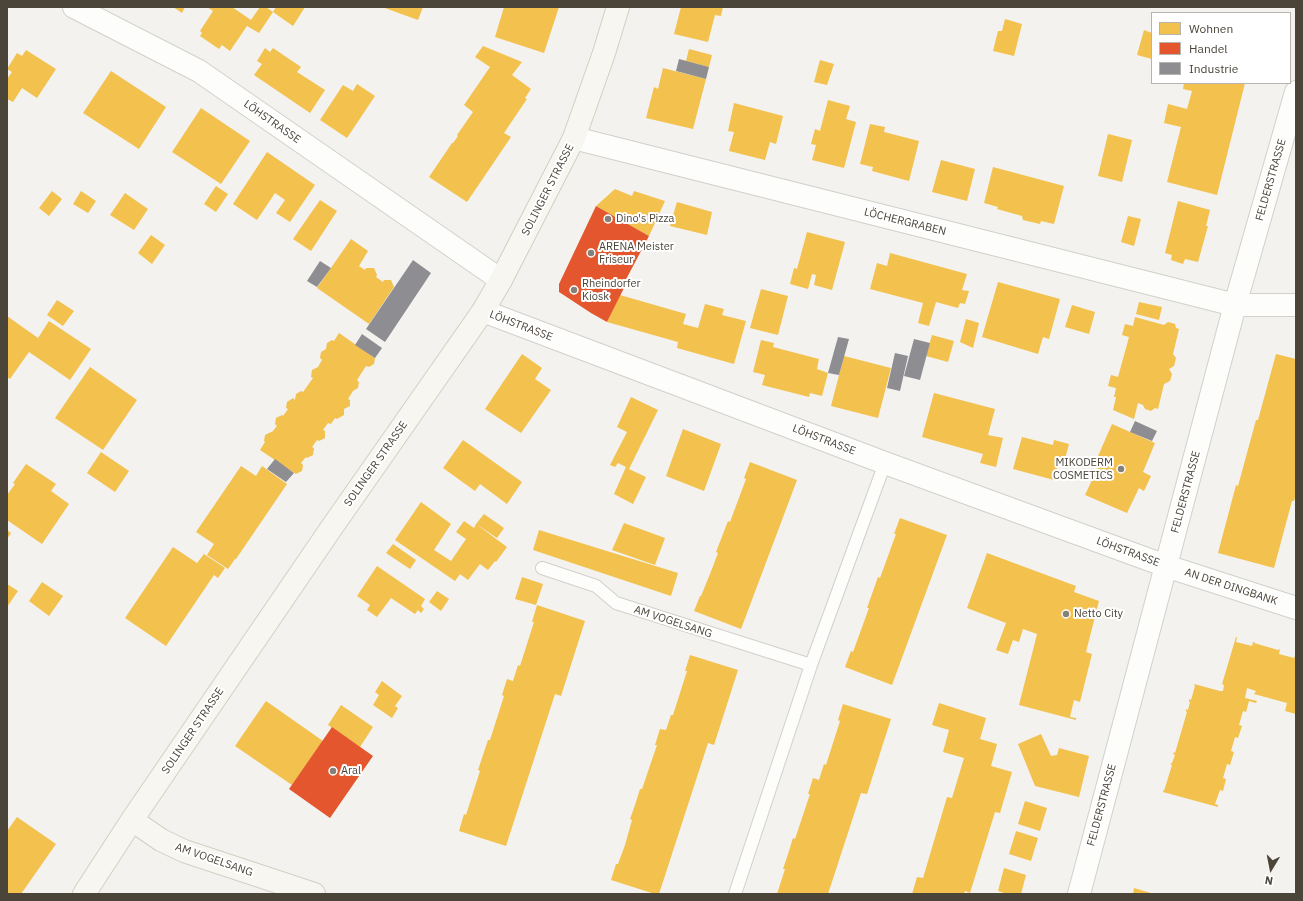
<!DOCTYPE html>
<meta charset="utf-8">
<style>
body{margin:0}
#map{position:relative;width:1303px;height:901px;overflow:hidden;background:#f4f2ee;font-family:"IBM Plex Sans",sans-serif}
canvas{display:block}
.frame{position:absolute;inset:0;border:8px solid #4b4439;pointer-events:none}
.legend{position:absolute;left:1151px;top:12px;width:140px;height:72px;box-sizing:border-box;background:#fff;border:1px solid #b7b4b0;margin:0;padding:5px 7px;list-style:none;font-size:12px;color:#4b4439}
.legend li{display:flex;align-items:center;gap:8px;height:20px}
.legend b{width:20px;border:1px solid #b7b4b0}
.north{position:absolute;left:1251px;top:849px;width:40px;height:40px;-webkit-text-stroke:3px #fff;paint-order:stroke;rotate:190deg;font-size:11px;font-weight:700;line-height:16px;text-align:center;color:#4b4439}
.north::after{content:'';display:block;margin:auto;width:14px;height:18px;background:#4b4439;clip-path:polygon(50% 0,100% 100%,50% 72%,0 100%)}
</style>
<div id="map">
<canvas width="1303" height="901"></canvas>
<div class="frame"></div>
<ul class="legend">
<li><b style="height:11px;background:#f2c14e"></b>Wohnen</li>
<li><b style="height:11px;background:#e4572e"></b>Handel</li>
<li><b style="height:11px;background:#8d8d92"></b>Industrie</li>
</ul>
<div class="north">N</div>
</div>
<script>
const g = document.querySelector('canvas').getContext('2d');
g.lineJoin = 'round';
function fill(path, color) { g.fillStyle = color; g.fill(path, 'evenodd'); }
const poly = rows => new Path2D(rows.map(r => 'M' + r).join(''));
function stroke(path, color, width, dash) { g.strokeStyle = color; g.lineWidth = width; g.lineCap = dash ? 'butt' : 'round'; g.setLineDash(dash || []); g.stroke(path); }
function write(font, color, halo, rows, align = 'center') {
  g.font = font + ' "IBM Plex Sans",sans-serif'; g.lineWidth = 4; g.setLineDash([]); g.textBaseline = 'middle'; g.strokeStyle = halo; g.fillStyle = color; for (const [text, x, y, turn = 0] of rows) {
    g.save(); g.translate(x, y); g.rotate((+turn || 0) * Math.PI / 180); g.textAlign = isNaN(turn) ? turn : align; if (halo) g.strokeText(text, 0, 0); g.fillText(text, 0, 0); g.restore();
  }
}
fill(poly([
 [173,7,185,7,182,13],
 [207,7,232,7,251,20,260,7,266,7,273,12,259,33,247,26,230,51,222,45,219,49,200,36,202,33,200,31,213,11],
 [276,7,305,7,293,26,273,12],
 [382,7,423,7,418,20],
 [504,7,559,7,544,53,495,37],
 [681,7,723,7,721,16,715,15,708,42,674,34],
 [1005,19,1022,24,1014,56,993,51,998,31,1002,31],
 [1144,30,1152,33,1152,59,1137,55],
 [483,46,522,62,512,75,531,89,525,98,527,99,504,133,511,137,467,202,429,177,452,143,453,143,458,136,457,135,473,112,464,105,490,67,475,57],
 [265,48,270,52,273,48,301,67,297,72,325,90,310,113,254,75,262,64,257,61],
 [689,49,712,55,709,67,686,61],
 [26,50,56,69,37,98,22,88,13,102,7,99,7,79,12,72,7,69,17,53,22,56],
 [820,60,834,64,827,85,814,82],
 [663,68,706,79,693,129,646,118,654,87,658,89],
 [111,71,166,107,139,149,83,113],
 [1184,83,1245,83,1217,195,1167,182,1181,127,1164,123,1168,104,1187,109,1192,91,1183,89],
 [357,84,375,96,347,138,320,120,343,85,353,91],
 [828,100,850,106,846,119,856,122,844,168,812,160,816,145,811,144,815,129,820,131],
 [734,103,783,116,776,144,770,142,765,160,729,151,734,132,728,131],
 [201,108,250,141,221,184,172,152],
 [870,124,885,127,884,132,919,141,909,181,872,171,873,167,860,164],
 [1108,134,1132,140,1122,182,1098,176],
 [267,152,315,185,290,222,276,213,285,200,275,193,257,220,233,204],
 [941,160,975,169,967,201,932,192],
 [993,167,1064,186,1054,224,1041,221,1040,224,1023,220,1022,216,997,209,998,207,984,203],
 [216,186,228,194,216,212,204,204],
 [615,189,632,196,634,191,665,201,649,236,596,206],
 [52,191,62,199,49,216,39,208],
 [81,191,96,201,88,213,73,204],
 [125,193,148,209,134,230,110,215],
 [320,200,337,211,311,251,293,239],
 [1178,201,1210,210,1206,226,1208,226,1198,262,1185,259,1183,264,1171,260,1172,255,1165,253],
 [677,202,712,212,707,235,670,226],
 [1128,216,1141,219,1134,246,1121,242],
 [807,232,845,242,832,290,814,285,816,275,812,274,808,289,790,284,794,268,797,269],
 [151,235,165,245,152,264,138,253],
 [351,239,368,251,359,266,365,270,366,268,374,268,377,275,376,277,383,282,384,280,391,280,394,287,369,324,317,288],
 [890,253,967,274,962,290,969,291,965,304,960,303,958,308,936,302,929,326,918,323,923,303,870,289,877,263,887,266],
 [998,282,1060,299,1049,339,1043,337,1038,354,982,337],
 [761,289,788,296,778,335,750,328],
 [620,295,686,314,683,324,698,328,705,304,724,309,722,315,746,321,734,364,677,348,678,342,607,322],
 [57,300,74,311,63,326,47,315],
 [1139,302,1162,307,1159,320,1136,314],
 [1072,305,1095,312,1089,334,1065,327],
 [7,316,38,338,49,321,91,349,70,380,29,352,10,379,7,377],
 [1135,317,1164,325,1168,322,1175,324,1176,328,1179,329,1173,354,1176,358,1174,366,1169,369,1172,374,1170,381,1164,384,1158,409,1155,408,1151,411,1145,409,1143,405,1138,403,1134,419,1113,410,1116,397,1114,397,1116,388,1108,386,1111,375,1118,377,1129,337,1122,335,1125,324,1133,326],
 [966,319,979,323,973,348,960,342],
 [339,333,375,358,374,364,369,367,366,366,357,380,359,382,358,388,353,391,348,399,350,400,350,406,344,409,344,415,337,419,335,418,331,424,328,423,323,430,325,431,325,438,319,441,317,440,312,447,314,448,313,455,307,458,306,457,301,463,303,465,302,471,296,474,260,450,265,442,264,441,265,435,271,432,272,432,277,426,275,424,276,418,282,415,283,416,288,409,286,408,287,402,293,398,295,400,296,394,301,391,303,392,313,378,311,377,312,370,318,367,322,360,320,358,321,352,326,349,327,343,332,340,334,341],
 [932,335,954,341,948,362,926,356],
 [761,340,774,343,773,347,819,359,817,369,828,373,822,396,810,393,809,397,762,385,765,375,753,372],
 [522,354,542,368,535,379,551,390,521,433,485,409],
 [1276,354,1296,359,1296,495,1294,501,1292,501,1274,568,1218,553,1236,485,1238,486,1256,420,1258,420],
 [844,356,891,368,878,418,831,406],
 [90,367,137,400,103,450,55,418],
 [934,393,995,409,988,435,1003,438,996,467,980,463,983,454,922,437],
 [631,397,658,410,629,469,646,477,633,504,614,494,626,467,618,463,615,467,610,465,627,432,617,427],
 [1112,424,1155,443,1143,472,1151,476,1144,491,1139,488,1127,513,1085,495,1099,465,1095,463],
 [683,429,721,444,704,491,666,476],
 [1022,437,1053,445,1054,440,1069,444,1065,459,1060,458,1054,480,1013,469],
 [463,440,522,482,507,504,480,484,475,491,443,468],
 [101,452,129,471,115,492,87,473],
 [750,462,797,480,741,629,694,611,700,596,701,596,710,574,718,553,716,552,728,521,730,522,746,479,744,478],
 [26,464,56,484,51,491,69,504,42,544,7,520,7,495,15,484,13,483],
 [241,466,256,476,262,466,287,484,236,559,235,559,228,569,207,555,214,544,196,532],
 [421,502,451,524,434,550,451,561,466,539,456,532,464,521,474,528,476,524,507,547,496,562,495,561,488,570,480,564,468,580,460,574,455,581,395,540],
 [484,514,504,528,497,538,476,524],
 [900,518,947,535,892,685,845,667,851,651,853,652,869,608,867,608,878,577,880,578,896,534,894,534],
 [624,523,665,538,655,565,612,550],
 [7,530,11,533,7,539],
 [539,530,678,573,671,596,533,550],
 [393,544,416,560,410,569,386,553],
 [173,547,197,563,204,554,225,568,218,578,214,575,166,646,125,618],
 [987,553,1076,586,1074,592,1099,601,1086,652,1092,654,1080,702,1074,700,1070,717,1076,718,1076,720,1019,705,1037,634,1023,629,1019,642,1013,640,1008,654,996,650,1006,623,967,608],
 [377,566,425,599,421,606,424,609,421,613,418,610,415,614,391,598,377,617,367,610,370,605,357,596],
 [522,577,543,584,536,605,515,599],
 [42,582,63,596,49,616,29,601],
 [7,584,18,591,7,607],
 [437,591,449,599,441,611,429,602],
 [537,605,585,621,561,696,555,694,506,846,459,831,464,814,466,815,480,771,478,770,488,740,490,740,504,696,502,695,507,679,513,681,518,665,520,666,534,622,532,622],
 [1236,637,1237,637,1236,642,1252,646,1253,642,1255,642,1254,643,1278,650,1280,649,1279,654,1294,658,1296,654,1296,714,1285,711,1287,703,1254,694,1256,691,1247,688,1245,698,1257,701,1256,703,1249,701,1246,712,1243,711,1239,725,1242,726,1238,738,1235,737,1231,751,1234,752,1230,765,1227,764,1223,778,1226,779,1223,791,1220,790,1215,804,1218,805,1218,807,1163,792,1163,790,1164,791,1172,765,1170,764,1172,763,1175,755,1173,754,1174,752,1175,753,1187,712,1186,711,1186,709,1188,710,1190,702,1189,702,1189,699,1191,700,1195,686,1194,684,1220,691,1223,691,1224,685,1222,684],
 [690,655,738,670,714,745,708,743,659,894,655,894,611,880,616,864,618,864,625,845,632,820,630,819,635,805,640,789,642,789,657,745,655,745,660,729,666,730,671,715,673,715,687,671,685,671],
 [382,681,402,696,395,706,398,708,392,718,373,705,379,695,375,692],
 [266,701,323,741,292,785,235,746],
 [939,703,986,718,980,739,997,744,991,766,1012,772,1000,813,995,812,970,893,965,891,964,894,912,894,917,877,923,878,947,797,952,798,964,758,943,752,949,730,932,725],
 [843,704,891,719,867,794,861,793,828,894,777,894,785,869,783,869,788,854,793,838,795,839,810,794,808,794,813,778,819,780,824,764,826,765,840,721,838,720],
 [341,705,373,727,360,747,328,725],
 [1041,734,1051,756,1057,755,1059,748,1089,756,1079,797,1035,786,1018,744],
 [1025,801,1047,808,1040,831,1018,824],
 [17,817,56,844,21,894,9,894,7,893,7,831],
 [1016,831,1038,838,1031,861,1009,854],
 [1004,868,1026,875,1021,894,1007,894,998,891],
 [1134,888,1154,894,1133,894]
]), '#f2c14e');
fill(poly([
 [596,206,649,236,623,285,625,286,607,322,591,313,559,292,559,284],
 [332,727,373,756,330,818,289,789]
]), '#e4572e');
fill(poly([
 [679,59,709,67,706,79,676,71],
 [413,260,431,273,385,342,366,329],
 [320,261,331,268,317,287,307,281],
 [362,334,382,348,375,358,355,345],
 [838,337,849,339,839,375,828,373],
 [914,339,930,343,920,380,904,376],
 [895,353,908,356,900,391,887,388],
 [1135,421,1157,431,1152,441,1130,432],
 [275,459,294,473,286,482,267,469]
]), '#8d8d92');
const service = poly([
 [542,568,596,586,616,603,811,665],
 [735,894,811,665,885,463]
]);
const minor = poly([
 [74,7,199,71,501,280],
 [574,138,1235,305,1296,305],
 [483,311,885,463,1166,566,1296,608],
 [1079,894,1235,305,1296,92]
]);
const secondary = poly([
 [132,820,161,840,184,851,314,894],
 [84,894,132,820,330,530,483,311,501,280,574,138,604,53,618,7]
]);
stroke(service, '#d2d0cb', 14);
stroke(minor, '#d2d0cb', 24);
stroke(secondary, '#d3cfc5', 24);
stroke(service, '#fdfdfc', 12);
stroke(minor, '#fdfdfc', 22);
stroke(secondary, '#f7f6f1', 22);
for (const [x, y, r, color] of [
 [608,219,4,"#868178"],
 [591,253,4,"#868178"],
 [574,290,4,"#868178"],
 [1121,469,4,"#868178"],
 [1066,614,4,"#868178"],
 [333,771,4,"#868178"]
]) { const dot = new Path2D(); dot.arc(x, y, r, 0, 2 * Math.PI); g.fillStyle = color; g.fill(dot); stroke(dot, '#fff', 1.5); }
write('11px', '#4b4439', '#fff', [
 ["LÖHSTRASSE",272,122,35],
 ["FELDERSTRASSE",1271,180,-74],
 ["SOLINGER STRASSE",548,190,-63],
 ["LÖCHERGRABEN",905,222,14],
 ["LÖHSTRASSE",521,326,21],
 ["LÖHSTRASSE",824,440,21],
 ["SOLINGER STRASSE",376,464,-55],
 ["FELDERSTRASSE",1186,492,-75],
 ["LÖHSTRASSE",1128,552,20],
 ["AN DER DINGBANK",1231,587,18],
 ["AM VOGELSANG",673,622,18],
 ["SOLINGER STRASSE",193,731,-56],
 ["FELDERSTRASSE",1102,805,-75],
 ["AM VOGELSANG",214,860,19]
]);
write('11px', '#4b4439', '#fff', [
 ["Dino's Pizza",616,219],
 ["ARENA Meister",599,247],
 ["Friseur",599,260],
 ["Rheindorfer",582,284],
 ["Kiosk",582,297],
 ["MIKODERM",1113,463,"right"],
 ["COSMETICS",1113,476,"right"],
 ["Netto City",1074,614],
 ["Aral",341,771]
], 'left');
</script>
